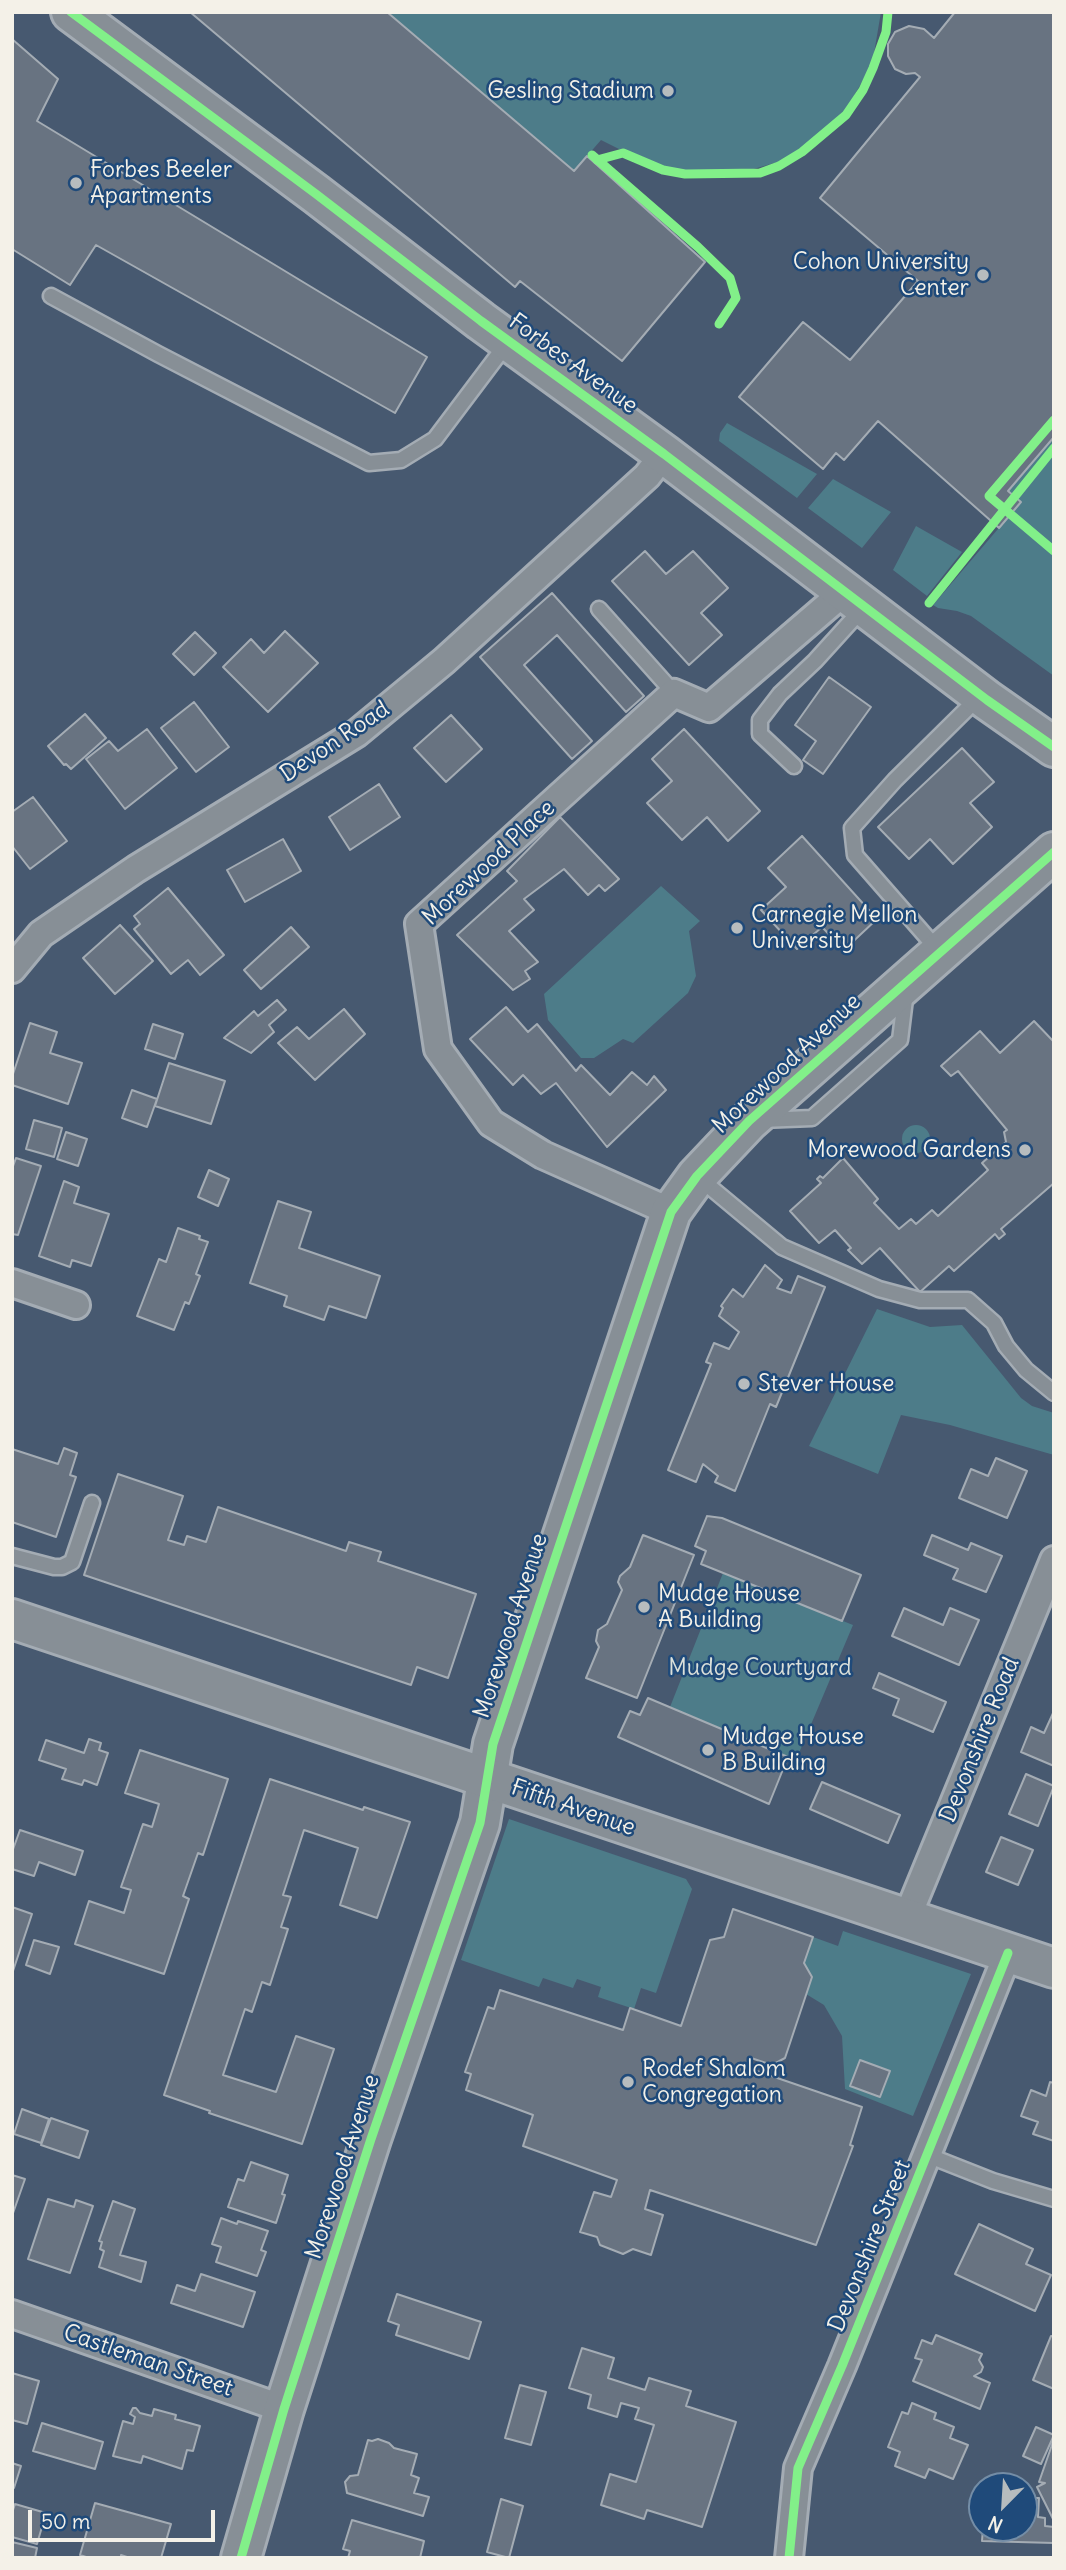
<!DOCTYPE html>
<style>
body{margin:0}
#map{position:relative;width:1066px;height:2570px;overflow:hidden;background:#475970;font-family:Delius,sans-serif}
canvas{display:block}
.frame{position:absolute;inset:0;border:14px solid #f4f1e8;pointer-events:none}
.north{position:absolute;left:968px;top:2472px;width:70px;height:70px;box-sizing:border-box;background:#1f4a7a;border:2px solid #748da6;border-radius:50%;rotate:204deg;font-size:19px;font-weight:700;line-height:28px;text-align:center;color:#f4f1e8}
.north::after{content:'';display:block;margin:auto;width:24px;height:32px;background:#b7bcbe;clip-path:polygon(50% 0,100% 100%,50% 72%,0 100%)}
.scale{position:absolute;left:28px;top:2510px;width:187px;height:32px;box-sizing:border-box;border:4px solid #f4f1e8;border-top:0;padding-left:9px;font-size:21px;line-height:24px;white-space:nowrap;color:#f4f1e8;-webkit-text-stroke:5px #1f4a7a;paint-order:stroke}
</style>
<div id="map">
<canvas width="1066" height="2570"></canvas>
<div class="frame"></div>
<div class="north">N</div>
<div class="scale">50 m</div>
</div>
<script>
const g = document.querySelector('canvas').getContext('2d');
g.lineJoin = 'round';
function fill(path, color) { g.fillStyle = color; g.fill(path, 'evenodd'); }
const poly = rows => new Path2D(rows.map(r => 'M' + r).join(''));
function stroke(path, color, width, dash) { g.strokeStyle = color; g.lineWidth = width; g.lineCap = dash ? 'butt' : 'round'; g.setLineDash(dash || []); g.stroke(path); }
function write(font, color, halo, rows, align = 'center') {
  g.font = font + ' Delius,sans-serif'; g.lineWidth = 5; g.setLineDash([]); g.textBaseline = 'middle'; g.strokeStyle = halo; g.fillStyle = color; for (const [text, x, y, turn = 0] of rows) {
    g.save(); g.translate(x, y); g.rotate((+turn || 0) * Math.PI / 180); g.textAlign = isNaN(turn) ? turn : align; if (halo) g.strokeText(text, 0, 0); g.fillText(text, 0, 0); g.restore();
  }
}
fill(poly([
 [387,12,881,12,872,65,842,116,795,157,733,175,665,172,601,140,574,171],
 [727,423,817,474,797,498,719,441,720,433],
 [1054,437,1054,676,971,616,957,611,938,608,933,605,1021,502,1008,491],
 [833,479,891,512,862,548,808,508],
 [916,526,962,552,927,596,893,570],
 [661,886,700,921,689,931,696,976,688,993,633,1043,623,1039,594,1058,581,1058,548,1020,544,994],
 '902 1139a14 14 0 1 1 28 0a14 14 0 1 1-28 0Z',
 [877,1309,930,1327,962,1325,1021,1398,1032,1406,1054,1413,1054,1455,950,1425,901,1415,878,1474,809,1446],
 [723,1573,853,1625,796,1760,670,1707],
 [509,1819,686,1879,692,1889,656,1993,641,1988,634,2009,598,1997,601,1987,577,1979,573,1988,543,1978,539,1987,461,1960],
 [843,1931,971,1974,913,2116,845,2089,842,2036,824,2005,806,1994,812,1977,804,1963,813,1937,838,1946]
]), '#4d7c89');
const building = poly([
 [190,12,387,12,574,171,587,156,705,262,622,361,520,281,515,287,190,12],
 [955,12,1054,12,1054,437,1008,491,1021,502,999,528,878,421,844,460,836,453,823,469,739,397,803,322,850,360,918,281,820,198,920,77,915,73,906,74,895,69,888,56,888,44,895,32,909,26,924,29,934,38,955,12],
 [12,39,58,79,37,121,427,357,395,413,96,245,70,285,12,249,12,39],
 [645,551,666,574,693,551,728,588,701,613,722,635,689,665,612,581,645,551],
 [552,593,644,696,626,712,557,635,524,665,592,741,572,759,480,657,552,593],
 [285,631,318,663,268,712,223,667,251,639,264,653,285,631],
 [195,632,216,653,194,675,173,654,195,632],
 [829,677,871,707,823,774,803,760,816,741,795,725,829,677],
 [194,702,229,747,196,772,161,728,194,702],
 [85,714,106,738,71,769,66,764,64,765,48,746,85,714],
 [451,715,482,749,446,782,414,748,451,715],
 [147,729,177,768,125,809,86,759,109,741,118,751,147,729],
 [684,729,760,811,728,841,707,817,682,840,647,803,672,781,652,759,684,729],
 [962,748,994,782,970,803,992,827,953,864,930,839,909,859,878,827,962,748],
 [379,784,400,817,350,850,329,817,379,784],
 [33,797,67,841,30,869,12,846,12,812,33,797],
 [560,817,619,879,605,891,599,885,588,895,564,869,524,899,534,910,509,931,538,962,525,971,530,979,513,990,457,935,517,881,507,871,560,817],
 [802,836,877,919,844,950,822,927,797,949,761,910,786,887,768,868,802,836],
 [283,839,301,871,245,902,227,870,283,839],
 [168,888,224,955,200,975,188,960,171,974,134,929,140,924,134,916,168,888],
 [120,925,153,961,115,994,83,958,120,925],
 [291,927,309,947,261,989,244,970,291,927],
 [277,1000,286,1010,269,1025,274,1032,251,1053,224,1038,254,1011,258,1016,277,1000],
 [506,1007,528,1032,537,1024,576,1071,581,1065,610,1095,632,1072,647,1085,654,1076,666,1090,607,1147,556,1083,541,1094,523,1075,513,1085,470,1039,506,1007],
 [344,1009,365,1034,315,1080,278,1043,297,1027,309,1039,344,1009],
 [1034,1021,1054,1042,1054,1183,1001,1229,1005,1234,999,1239,995,1234,954,1271,949,1266,920,1292,880,1248,862,1264,848,1250,851,1248,835,1230,819,1243,790,1211,821,1183,817,1179,820,1176,823,1178,843,1158,878,1199,874,1203,899,1229,911,1219,916,1224,932,1210,938,1216,988,1170,982,1163,1006,1142,1004,1132,1007,1130,958,1071,951,1076,941,1066,980,1031,1000,1053,1034,1021],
 [30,1023,57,1032,50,1053,82,1063,68,1104,12,1085,12,1077,30,1023],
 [153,1024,183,1034,175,1059,145,1049,153,1024],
 [169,1063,225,1081,211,1124,155,1106,169,1063],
 [132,1090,157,1099,147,1127,122,1118,132,1090],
 [34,1120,62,1128,54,1157,26,1149,34,1120],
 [66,1132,87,1139,78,1166,57,1159,66,1132],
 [16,1158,41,1166,18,1235,12,1234,12,1169,16,1158],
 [209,1170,229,1179,218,1206,198,1197,209,1170],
 [64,1181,79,1187,74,1203,109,1214,91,1266,72,1260,70,1267,39,1256,64,1181],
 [278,1201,311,1212,299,1248,380,1276,366,1318,329,1306,324,1320,284,1306,287,1296,250,1283,278,1201],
 [178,1228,200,1236,199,1239,208,1242,196,1274,200,1276,189,1304,185,1302,174,1330,137,1316,159,1259,166,1262,178,1228],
 [765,1265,782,1280,777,1288,791,1293,798,1276,825,1287,776,1407,770,1404,735,1491,715,1482,718,1476,703,1464,696,1482,668,1470,711,1364,706,1362,714,1343,729,1349,739,1332,719,1316,723,1308,721,1306,733,1289,743,1297,765,1265],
 [64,1448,77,1453,70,1475,76,1477,56,1537,12,1522,12,1449,58,1464,64,1448],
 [996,1458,1027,1471,1007,1518,959,1498,971,1469,988,1476,996,1458],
 [118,1474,183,1496,168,1540,184,1545,187,1536,206,1542,218,1507,346,1551,349,1542,381,1552,378,1561,476,1594,448,1678,417,1667,411,1685,84,1575,118,1474],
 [707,1516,722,1518,861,1575,842,1621,701,1564,706,1551,695,1546,707,1516],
 [643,1535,694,1555,637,1698,586,1678,599,1647,596,1641,598,1630,607,1624,622,1590,618,1582,620,1576,630,1567,643,1535],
 [932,1535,968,1550,971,1543,1002,1556,986,1592,953,1579,958,1569,924,1555,932,1535],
 [904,1608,943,1625,950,1608,979,1620,959,1665,892,1636,904,1608],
 [879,1673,946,1702,933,1732,893,1715,899,1699,873,1688,879,1673],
 [648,1698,788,1757,769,1804,618,1737,630,1711,640,1715,648,1698],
 [1054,1711,1054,1766,1021,1752,1031,1727,1044,1733,1054,1711],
 [89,1739,101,1743,99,1750,108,1753,97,1785,84,1780,82,1785,62,1779,66,1769,39,1760,46,1740,84,1753,89,1739],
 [140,1750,228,1779,203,1855,198,1853,183,1896,189,1899,164,1974,75,1944,89,1901,124,1913,131,1890,121,1887,143,1824,152,1827,159,1804,125,1793,140,1750],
 [1026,1774,1054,1786,1038,1826,1009,1814,1026,1774],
 [270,1779,363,1810,364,1807,410,1822,377,1918,340,1905,358,1848,304,1830,283,1895,291,1897,281,1927,288,1929,270,1985,262,1982,252,2012,245,2009,223,2075,276,2092,296,2036,334,2049,302,2144,209,2113,210,2111,164,2095,270,1779],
 [822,1782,900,1815,888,1843,810,1809,822,1782],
 [20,1830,83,1851,75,1875,39,1862,34,1876,12,1869,12,1852,20,1830],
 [1001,1837,1033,1850,1018,1885,986,1872,1001,1837],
 [12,1907,32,1914,12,1974,12,1907],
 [733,1909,813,1937,804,1963,812,1977,785,2058,772,2065,751,2058,748,2068,862,2107,850,2145,853,2146,816,2245,650,2190,645,2209,663,2215,651,2255,633,2249,623,2254,600,2245,597,2237,580,2232,594,2192,611,2197,617,2180,523,2146,533,2115,466,2090,471,2074,465,2072,488,2007,494,2009,500,1990,623,2030,630,2008,681,2026,710,1940,724,1937,733,1909],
 [34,1940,59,1947,50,1974,26,1965,34,1940],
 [860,2060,890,2071,880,2097,850,2086,860,2060],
 [1050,2082,1054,2083,1054,2141,1033,2134,1038,2122,1021,2116,1031,2090,1046,2096,1050,2082],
 [22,2109,49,2119,41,2143,14,2134,22,2109],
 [51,2118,88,2131,79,2158,41,2145,51,2118],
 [251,2162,288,2175,282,2194,285,2195,276,2223,228,2207,238,2179,244,2181,251,2162],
 [12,2175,25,2179,12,2216,12,2175],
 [48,2199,74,2207,76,2200,93,2206,70,2273,28,2259,48,2199],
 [113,2201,135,2209,120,2255,146,2262,141,2282,99,2267,104,2251,100,2249,102,2242,99,2241,113,2201],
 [221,2218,237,2224,238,2221,268,2231,261,2250,266,2252,257,2276,216,2262,221,2247,212,2244,221,2218],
 [979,2224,1033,2249,1026,2264,1051,2275,1035,2311,955,2274,979,2224],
 [201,2274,255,2292,243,2327,171,2303,177,2285,195,2291,201,2274],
 [397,2294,481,2322,469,2359,396,2335,399,2325,388,2321,397,2294],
 [936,2335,982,2354,979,2360,983,2367,981,2372,974,2376,990,2383,980,2409,913,2381,922,2360,915,2358,922,2340,932,2344,936,2335],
 [1051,2336,1054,2336,1054,2389,1033,2380,1051,2336],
 [582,2348,614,2358,608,2378,645,2390,649,2378,691,2391,686,2406,736,2422,702,2527,647,2510,644,2519,601,2505,610,2474,636,2482,654,2425,635,2419,639,2408,621,2403,617,2417,588,2408,591,2395,569,2388,582,2348],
 [12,2373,39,2381,27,2424,12,2420,12,2373],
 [520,2385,546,2392,531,2445,505,2438,520,2385],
 [912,2403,936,2413,934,2419,954,2427,950,2438,968,2445,953,2479,929,2469,925,2478,895,2466,900,2452,888,2447,902,2412,908,2414,912,2403],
 [133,2408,136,2408,140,2413,152,2416,154,2409,176,2415,175,2419,200,2426,193,2451,187,2450,182,2469,143,2456,141,2463,113,2456,123,2421,133,2424,135,2417,130,2414,133,2408],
 [42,2423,103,2442,95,2469,33,2451,42,2423],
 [1036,2427,1054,2435,1041,2464,1023,2456,1036,2427],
 [378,2439,389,2443,394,2448,417,2454,411,2475,419,2478,414,2493,429,2497,423,2516,347,2493,345,2482,350,2476,358,2475,368,2440,372,2441,378,2439],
 [1054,2439,1054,2521,1037,2487,1045,2483,1039,2482,1054,2439],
 [12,2463,21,2466,14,2488,12,2488,12,2463],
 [1024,2498,1039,2498,1038,2517,1045,2518,1045,2526,1054,2527,1054,2543,982,2541,983,2528,1024,2528,1024,2498],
 [501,2499,523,2506,509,2558,487,2552,501,2499],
 [95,2503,171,2524,161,2558,130,2558,121,2555,121,2558,89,2558,80,2555,95,2503],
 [15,2504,46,2513,37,2544,12,2537,12,2513,15,2504],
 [352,2520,424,2541,420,2558,348,2558,350,2551,343,2549,352,2520],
 [12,2542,37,2548,35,2558,12,2558,12,2542]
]);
fill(building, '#687381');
stroke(building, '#a4acb4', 2);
const service = poly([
 [51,296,158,354,369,463,401,460,435,439,508,342],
 [599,609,674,693],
 [794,766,760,734,760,720,780,694,815,661,864,607],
 [938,950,855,855,852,828,895,780,979,697],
 [761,1120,812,1118,900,1040,906,991],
 [698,1177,782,1247,879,1289,920,1300,968,1300,994,1323,1006,1346,1026,1370,1054,1393],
 [12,1556,54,1567,62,1567,72,1562,92,1503],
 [927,2155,993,2181,1054,2199]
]);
const minor = poly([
 [12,969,41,934,136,869,357,733,444,661,647,476,664,454],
 [671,1212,543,1155,491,1123,438,1049,419,924,674,693,709,708,845,591],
 [12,1283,76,1305],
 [906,1920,1054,1560],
 [12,2314,284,2409],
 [789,2558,798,2468,842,2366,1008,1953]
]);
const secondary = poly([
 [241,2558,284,2409,371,2139,480,1823,493,1744,671,1212,697,1176,749,1121,1054,852]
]);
const primary = poly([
 [71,12,316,194,481,321,664,454,987,700,1054,747]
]);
const trunk = poly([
 [12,1619,1054,1968]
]);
stroke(service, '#a4acb4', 19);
stroke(minor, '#a4acb4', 32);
stroke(secondary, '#a4acb4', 44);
stroke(primary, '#a4acb4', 44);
stroke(trunk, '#a4acb4', 44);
stroke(service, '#878f96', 14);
stroke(minor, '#878f96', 26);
stroke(secondary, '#878f96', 38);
stroke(primary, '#878f96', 38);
stroke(trunk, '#878f96', 38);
stroke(poly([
 [71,12,316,194,481,321,664,454,987,700,1054,747],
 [592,155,698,247,730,278,736,298,719,324],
 [597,160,623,153,663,170,685,174,760,173,779,166,802,152,846,115,863,90,873,68,886,32,888,12],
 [1054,420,989,496,1054,551],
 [929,603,1054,448],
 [241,2558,284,2409,371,2139,480,1823,493,1744,671,1212,697,1176,749,1121,1054,852],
 [789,2558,798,2468,842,2366,1008,1953]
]), '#82f089', 9);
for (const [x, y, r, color] of [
 [668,91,7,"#b7bcbe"],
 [76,183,7,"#b7bcbe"],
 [983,275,7,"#b7bcbe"],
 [737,928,7,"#b7bcbe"],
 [1025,1150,7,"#b7bcbe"],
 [744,1384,7,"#b7bcbe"],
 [644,1607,7,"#b7bcbe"],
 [708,1750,7,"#b7bcbe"],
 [628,2082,7,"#b7bcbe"]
]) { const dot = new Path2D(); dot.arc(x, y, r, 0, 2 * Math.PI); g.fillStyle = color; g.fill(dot); stroke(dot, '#1f4a7a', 2.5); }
write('23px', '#f4f1e8', '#1f4a7a', [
 ["Gesling Stadium",654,91,"right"],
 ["Forbes Beeler",90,170],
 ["Apartments",90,196],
 ["Cohon University",969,262,"right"],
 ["Center",969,288,"right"],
 ["Carnegie Mellon",751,915],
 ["University",751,941],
 ["Morewood Gardens",1011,1150,"right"],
 ["Stever House",758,1384],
 ["Mudge House",658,1594],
 ["A Building",658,1620],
 ["Mudge House",722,1737],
 ["B Building",722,1763],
 ["Rodef Shalom",642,2069],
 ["Congregation",642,2095]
], 'left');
write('23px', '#f4f1e8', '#1f4a7a', [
 ["Forbes Avenue",573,364,36],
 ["Devon Road",335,742,-34],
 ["Morewood Place",489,863,-43],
 ["Morewood Avenue",787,1064,-43],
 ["Morewood Avenue",511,1626,-72],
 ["Devonshire Road",980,1740,-68],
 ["Fifth Avenue",573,1808,19],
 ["Morewood Avenue",343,2167,-72],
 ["Devonshire Street",870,2246,-68],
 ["Castleman Street",148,2361,19]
]);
write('23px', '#dbe0da', '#1f4a7a', [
 ["Mudge Courtyard",760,1668]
]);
</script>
